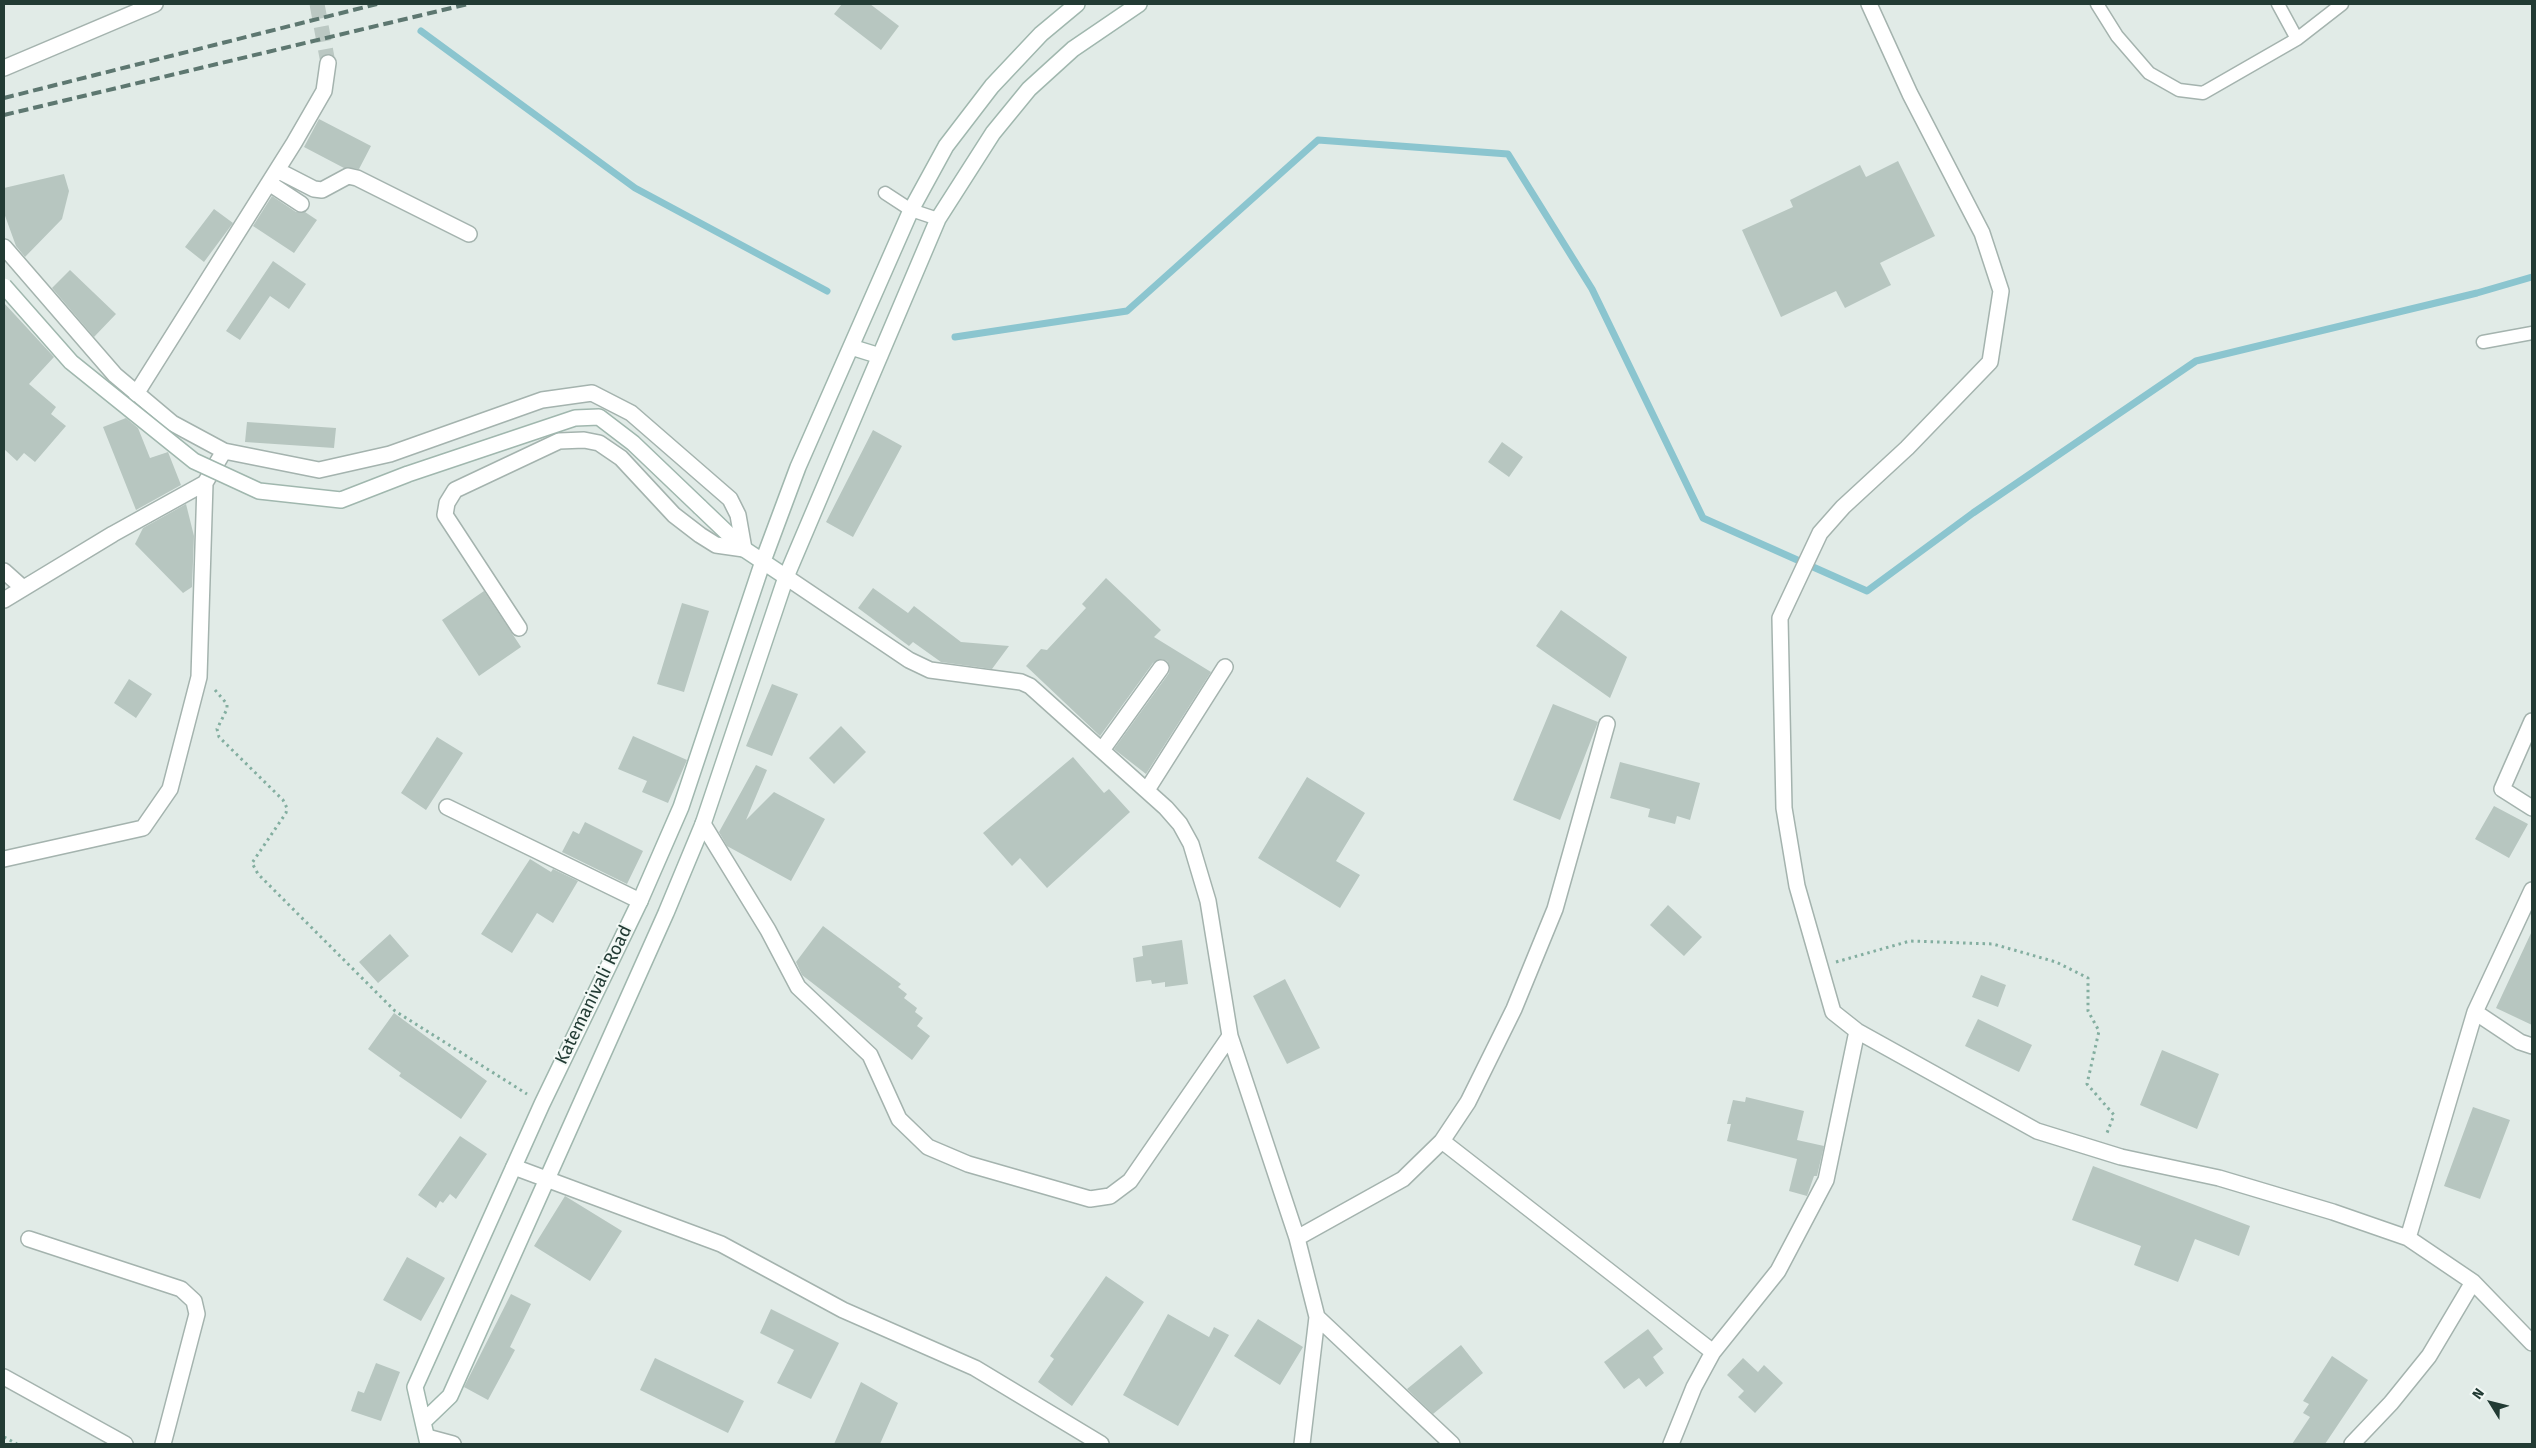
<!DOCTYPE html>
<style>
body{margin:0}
#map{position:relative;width:2536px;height:1448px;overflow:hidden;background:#e1ebe7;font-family:"Fira Sans",sans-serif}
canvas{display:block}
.frame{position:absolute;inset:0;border:5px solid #223b34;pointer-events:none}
.north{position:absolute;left:2466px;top:1378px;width:50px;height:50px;-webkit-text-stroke:4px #f2f8f5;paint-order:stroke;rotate:306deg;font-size:14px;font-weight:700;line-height:20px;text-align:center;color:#223b34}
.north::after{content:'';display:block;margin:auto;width:18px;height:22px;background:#223b34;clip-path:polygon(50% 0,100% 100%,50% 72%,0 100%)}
</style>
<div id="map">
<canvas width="2536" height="1448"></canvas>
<div class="frame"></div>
<div class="north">N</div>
</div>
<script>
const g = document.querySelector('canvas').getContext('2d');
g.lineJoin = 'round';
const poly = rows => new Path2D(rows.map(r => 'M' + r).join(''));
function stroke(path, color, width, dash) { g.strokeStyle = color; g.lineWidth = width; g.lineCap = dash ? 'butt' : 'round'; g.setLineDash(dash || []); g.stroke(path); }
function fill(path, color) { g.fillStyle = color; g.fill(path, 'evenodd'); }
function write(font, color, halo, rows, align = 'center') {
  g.font = font + ' "Fira Sans",sans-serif'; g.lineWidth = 4; g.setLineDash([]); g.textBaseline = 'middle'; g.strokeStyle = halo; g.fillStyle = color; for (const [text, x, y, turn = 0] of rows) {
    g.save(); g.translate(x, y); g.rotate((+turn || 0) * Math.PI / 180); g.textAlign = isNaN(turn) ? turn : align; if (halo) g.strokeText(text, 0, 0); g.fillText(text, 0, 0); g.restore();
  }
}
stroke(poly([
 [421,31,635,188,827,291],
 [955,337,1127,311,1318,140,1508,154,1592,289,1703,518,1867,591,1973,513,2196,361,2477,293,2532,277]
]), '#8bc5cf', 7);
fill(poly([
 [842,4,870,4,899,26,881,50,834,14],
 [319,119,371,146,359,169,344,168,304,147],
 [1898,161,1935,236,1880,263,1891,285,1845,308,1836,291,1781,317,1742,230,1793,207,1790,200,1860,165,1866,177],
 [64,174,69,191,62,219,25,257,16,246,4,213,4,188],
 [272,196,296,212,305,212,317,220,294,253,253,226],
 [214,209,233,223,204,262,185,247],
 [273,261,306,284,289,309,270,296,240,340,226,331],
 [70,270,116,314,94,337,52,288],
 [4,303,54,357,29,384,56,407,51,414,66,426,35,462,24,453,17,461,4,449],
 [126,418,138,428,150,458,168,452,181,485,136,510,103,427],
 [247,422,336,428,334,448,245,442],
 [873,430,902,446,853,537,826,522],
 [1502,442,1523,457,1509,477,1488,462],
 [186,504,194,536,192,587,183,593,135,544,143,528],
 [1106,578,1161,630,1154,637,1211,672,1146,774,1114,749,1169,673,1170,668,1167,661,1161,659,1153,663,1100,736,1026,666,1041,649,1047,650,1086,608,1082,604],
 [873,588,908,613,914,606,961,642,1009,646,992,669,941,662,913,642,909,646,858,608],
 [484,591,521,647,479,676,442,620],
 [682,603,709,611,684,692,657,684],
 [1561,610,1627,657,1610,698,1536,646],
 [129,679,152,694,136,718,114,703],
 [772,684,798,694,772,756,746,746],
 [1553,704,1598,722,1560,820,1513,800],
 [841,726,866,752,834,784,809,758],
 [633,736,687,760,668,803,642,792,647,781,618,769],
 [437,737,463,753,426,810,401,793],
 [1073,757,1104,793,1109,789,1130,812,1047,888,1020,858,1012,866,983,833],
 [1620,762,1700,783,1690,820,1677,816,1675,824,1648,817,1650,809,1610,798],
 [756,765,767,770,746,820,774,792,825,819,791,881,727,846,719,832],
 [1307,777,1365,813,1336,861,1360,875,1340,908,1258,858],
 [2494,806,2528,824,2509,858,2475,839],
 [585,822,643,851,627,884,562,852,573,831,579,834],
 [530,859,551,872,553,869,578,881,553,923,537,913,512,953,481,934],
 [1668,905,1702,937,1684,956,1650,925],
 [823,926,901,984,898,987,907,994,904,998,917,1008,915,1012,923,1018,917,1026,930,1036,912,1060,802,975,796,962],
 [2532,931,2532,1025,2496,1008],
 [390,934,409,956,378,983,359,962],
 [1182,940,1188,984,1165,987,1165,982,1152,984,1151,980,1136,982,1133,958,1143,956,1142,946],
 [1981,975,2006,985,1998,1007,1972,997],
 [1285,979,1320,1048,1287,1064,1253,996],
 [394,1013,487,1081,461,1119,399,1076,401,1073,368,1049],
 [1978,1019,2032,1045,2019,1072,1965,1046],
 [2162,1050,2219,1074,2197,1129,2140,1105],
 [1746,1097,1804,1111,1797,1140,1824,1146,1817,1176,1814,1176,1807,1196,1789,1191,1797,1159,1727,1141,1731,1124,1727,1124,1733,1100,1745,1102],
 [2473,1107,2510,1120,2480,1199,2444,1186],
 [460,1136,487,1154,456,1199,450,1194,443,1203,440,1201,436,1208,418,1195],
 [2093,1166,2250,1226,2239,1256,2195,1239,2178,1282,2134,1265,2141,1246,2072,1220],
 [565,1196,622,1231,590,1281,534,1246],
 [407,1257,445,1278,421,1321,383,1300],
 [1106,1276,1144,1302,1072,1406,1038,1382,1054,1359,1050,1356],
 [511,1294,531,1304,510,1347,515,1350,488,1400,464,1387],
 [771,1309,839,1343,811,1399,777,1383,794,1350,760,1333],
 [1168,1314,1209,1337,1214,1327,1229,1335,1178,1426,1123,1395],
 [1258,1319,1303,1347,1280,1385,1234,1356],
 [1648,1329,1663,1349,1653,1357,1664,1373,1646,1387,1639,1378,1624,1389,1604,1362],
 [1461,1345,1483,1373,1433,1414,1407,1389],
 [2332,1356,2368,1380,2325,1444,2292,1444,2310,1417,2303,1413,2309,1404,2303,1401],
 [655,1358,744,1401,728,1433,640,1390],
 [1743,1358,1758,1372,1764,1365,1783,1383,1755,1413,1738,1397,1744,1391,1727,1375],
 [376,1363,400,1372,381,1421,351,1411,358,1391,364,1393],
 [861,1382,898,1403,880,1444,834,1444]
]), '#b7c6c0');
stroke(poly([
 [317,4,328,63]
]), '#bbc8c3', 15, [15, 8]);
const service = poly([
 [2097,4,2117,36,2149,73,2179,90,2203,93,2297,39,2342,4],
 [2278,4,2297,39],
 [885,193,911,210,938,219],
 [2483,342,2532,333]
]);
const pedestrian = poly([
 [4,1377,125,1444]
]);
const minor = poly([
 [1869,4,1910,94,1982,233,2001,291,1990,362,1907,448,1843,507,1820,533,1780,618,1784,808,1797,886,1833,1012,1857,1031,2037,1131,2121,1157,2219,1178,2333,1212,2408,1238,2473,1282,2532,1343],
 [4,68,155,4],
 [277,170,314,189,322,190,348,176,357,178,469,234],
 [269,183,301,204],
 [4,247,115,375,172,423,224,451,319,470,390,454,542,400,592,393,631,413,730,499,738,515,744,549,716,545,700,535,674,515,621,458,599,443,584,440,559,441,455,490,447,503,445,515,519,628],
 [136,394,294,143,324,91,328,63],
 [4,571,23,588],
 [786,577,909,660,930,670,1021,682,1030,686,1166,808,1180,824,1191,844,1208,901,1230,1036,1297,1238,1317,1317,1302,1444],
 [4,600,113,534,205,483],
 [2532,721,2502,789,2532,808],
 [1102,750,1161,668],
 [1147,790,1225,667],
 [447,807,640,901],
 [703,824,768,930,798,987,870,1055,899,1119,928,1147,968,1164,1090,1199,1110,1196,1130,1181,1230,1036],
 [4,859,143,828,170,789,199,677,205,483,224,451],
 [2532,890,2475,1012,2520,1042,2532,1046],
 [1442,1141,1713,1352],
 [514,1167,721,1244,843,1310,975,1368,1101,1444],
 [1297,1238,1403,1179,1442,1141,1468,1102,1514,1009,1555,909,1607,724],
 [2408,1238,2475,1012],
 [29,1239,181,1289,194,1301,197,1314,163,1444],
 [1317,1317,1452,1444],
 [427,1437,453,1444],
 [1671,1444,1694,1387,1713,1352,1778,1271,1826,1180,1857,1031],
 [2352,1444,2391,1403,2429,1356,2473,1282]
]);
const secondary = poly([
 [851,347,880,356],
 [700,507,744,549,786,577],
 [424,1421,450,1396,666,913,703,824,786,577,938,219,993,133,1029,89,1073,49,1139,4],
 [428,1444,415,1387,542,1104,640,901,681,807,763,561,798,467,911,210,946,146,992,86,1041,34,1077,4]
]);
stroke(service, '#a4b3ae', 15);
stroke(pedestrian, '#a4b3ae', 18);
stroke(minor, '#a4b3ae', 18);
stroke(secondary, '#a0b7ae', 18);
stroke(poly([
 [215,690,227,704,227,709,217,729,219,737,283,800,287,808,286,813,252,863,258,874,395,1011,527,1094],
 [1836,962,1910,941,1993,944,2056,962,2088,978,2088,1011,2099,1031,2087,1084,2114,1115,2107,1133],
 [4,1437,17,1444]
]), '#83aea0', 3, [2.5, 4]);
stroke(service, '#fff', 12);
stroke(pedestrian, '#fff', 15);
stroke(minor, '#fff', 15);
stroke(secondary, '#fff', 15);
stroke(poly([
 [4,98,377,4],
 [4,115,468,4]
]), '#5d7770', 4, [10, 5]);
const secondaryBridge = poly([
 [4,286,71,362,194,461,259,491,341,500,408,474,575,418,599,417,633,443,700,507]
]);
stroke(secondaryBridge, '#a0b7ae', 18, []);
stroke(secondaryBridge, '#fff', 15);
write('18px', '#223b34', '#f2f8f5', [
 ["Katemanivali Road",594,995,-64]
]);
</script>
